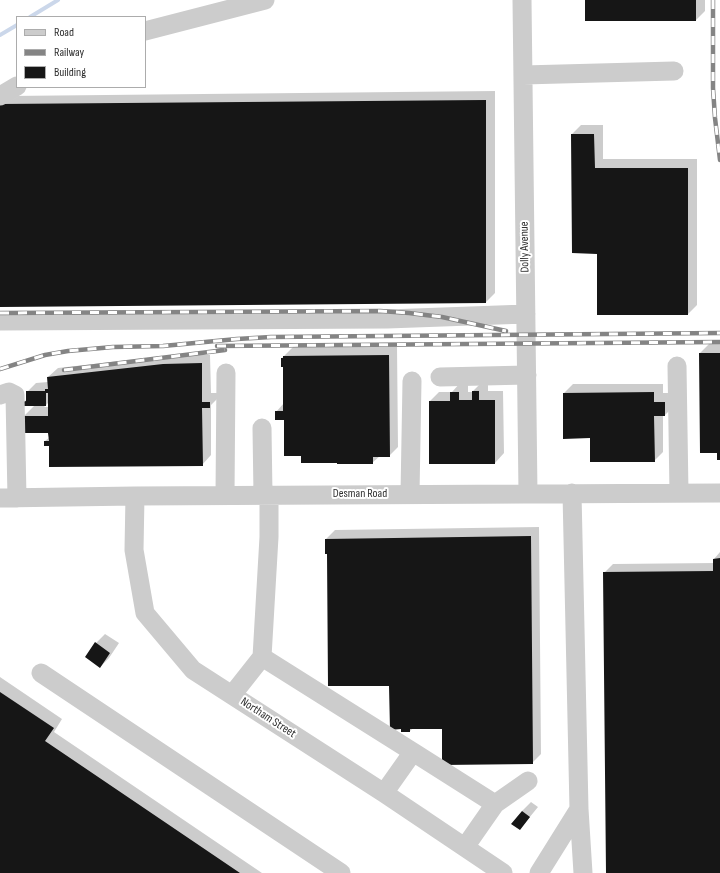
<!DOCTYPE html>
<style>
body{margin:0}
#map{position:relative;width:720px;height:873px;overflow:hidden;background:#fff;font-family:"Sofia Sans Condensed",sans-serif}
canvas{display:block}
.legend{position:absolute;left:16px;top:16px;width:130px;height:72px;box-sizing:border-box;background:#fff;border:1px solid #acacac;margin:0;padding:5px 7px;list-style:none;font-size:12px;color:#2f2f2f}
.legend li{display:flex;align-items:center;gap:8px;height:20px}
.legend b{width:20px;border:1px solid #acacac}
</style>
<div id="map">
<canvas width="720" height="873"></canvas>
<ul class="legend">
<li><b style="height:5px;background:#ccc"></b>Road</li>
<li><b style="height:5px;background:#848484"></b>Railway</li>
<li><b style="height:11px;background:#161616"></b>Building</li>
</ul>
</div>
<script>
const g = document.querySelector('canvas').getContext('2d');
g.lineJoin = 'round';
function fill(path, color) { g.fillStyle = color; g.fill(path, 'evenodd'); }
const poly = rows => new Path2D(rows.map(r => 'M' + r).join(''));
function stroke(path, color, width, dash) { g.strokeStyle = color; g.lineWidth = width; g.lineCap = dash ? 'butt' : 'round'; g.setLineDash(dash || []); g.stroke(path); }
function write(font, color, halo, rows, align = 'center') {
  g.font = font + ' "Sofia Sans Condensed",sans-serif'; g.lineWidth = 4; g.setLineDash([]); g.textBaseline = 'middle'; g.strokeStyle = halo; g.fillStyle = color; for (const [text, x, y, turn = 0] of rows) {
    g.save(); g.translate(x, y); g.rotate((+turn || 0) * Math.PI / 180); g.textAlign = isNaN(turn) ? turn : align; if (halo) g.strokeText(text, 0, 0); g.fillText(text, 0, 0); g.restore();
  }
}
fill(poly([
 [586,0,705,0,705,11,696,20],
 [495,91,495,293,486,302,0,306,0,100,8,96],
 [581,125,603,125,603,159,697,159,697,305,688,314,598,253,572,134],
 [709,344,720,344,720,459,700,353],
 [397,346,398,447,389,456,380,456,372,463,302,455,285,419,276,412,284,403,284,366,282,366,282,358,293,347],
 [173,355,210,355,211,393,218,393,218,398,211,405,211,455,202,465,45,441,50,437,49,432,24,416,35,405,24,402,27,399,27,392,36,383,48,382,48,377,58,368],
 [49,402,49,407,44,407],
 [482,382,488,382,488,391,503,391,504,453,495,463,430,401,439,392,452,392,460,383,468,383,468,392,472,392],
 [573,384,663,384,663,393,673,393,674,406,665,415,663,415,663,452,654,461,591,437,564,393],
 [539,527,541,754,532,763,443,728,413,728,410,731,402,731,390,685,328,553,326,539,335,530],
 [720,552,720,873,607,873,604,573,613,564,714,563,714,559],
 [105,634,119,643,109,658,100,667,96,643],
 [0,677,62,719,54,732,262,873,0,873],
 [531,802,538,807,520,829,522,811]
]), '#0003');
stroke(poly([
 [30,17,58,0],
 [0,35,17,25]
]), '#cbd7ea', 4);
fill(poly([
 [585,0,696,0,696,21,585,21],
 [486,100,486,303,0,307,0,104],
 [571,134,594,134,595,168,688,168,688,315,597,315,597,254,572,253],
 [699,353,720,353,720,460,717,460,717,453,700,453],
 [389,355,390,457,373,457,373,464,337,464,337,463,301,463,301,456,284,456,284,420,275,420,275,411,283,411,283,367,281,367,281,358,283,358,283,356],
 [202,363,202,402,210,402,210,408,202,408,203,466,49,467,49,446,44,446,44,441,49,441,48,433,23,433,23,416,48,416,48,393,46,393,46,406,23,406,23,402,26,401,26,391,45,391,45,389,48,389,47,377,163,364],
 [472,391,479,391,479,400,495,400,495,464,429,464,429,401,450,401,450,392,459,392,459,400,472,400],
 [654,392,654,402,665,402,665,416,654,416,655,462,590,462,590,438,563,439,563,393],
 [531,536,533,764,442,765,442,729,410,729,410,732,401,732,401,729,390,730,389,686,328,686,327,554,325,554,325,539],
 [720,558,720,873,606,873,603,572,713,571,713,559],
 [95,642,110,653,100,668,85,657],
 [0,692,54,728,45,741,240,873,0,873],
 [522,811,530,817,520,830,511,824]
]), '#161616');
stroke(poly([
 [522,0,528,493],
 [145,31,265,0],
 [523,75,674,71],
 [0,96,17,86],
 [0,321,387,319,526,314],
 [677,366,679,493],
 [440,377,527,375],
 [0,395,9,392,15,395,17,498],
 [262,428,263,495],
 [410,494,412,381],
 [225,495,226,373],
 [135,496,134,550,145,613,193,670,384,793,503,873],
 [0,498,135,496,720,493],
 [262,657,269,537,269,495],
 [41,673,341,873],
 [232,695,262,657,413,752],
 [384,793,413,752,495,804],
 [579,809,583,873],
 [465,847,495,804,528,781],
 [539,873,579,809,572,493]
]), '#ccc', 19);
const rail = poly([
 [713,0,713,88,715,118,720,160],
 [0,313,380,311,409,313,442,317,506,331],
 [217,346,720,342],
 [0,369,45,355,68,351,113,347,163,346,237,339,271,337,720,333],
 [64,370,225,350]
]);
stroke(rail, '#848484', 4.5);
stroke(rail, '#fff', 3, [9]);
write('12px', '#2f2f2f', '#fff', [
 ["Dolly Avenue",525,247,-91],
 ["Desman Road",360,494],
 ["Northam Street",268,718,33]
]);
</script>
